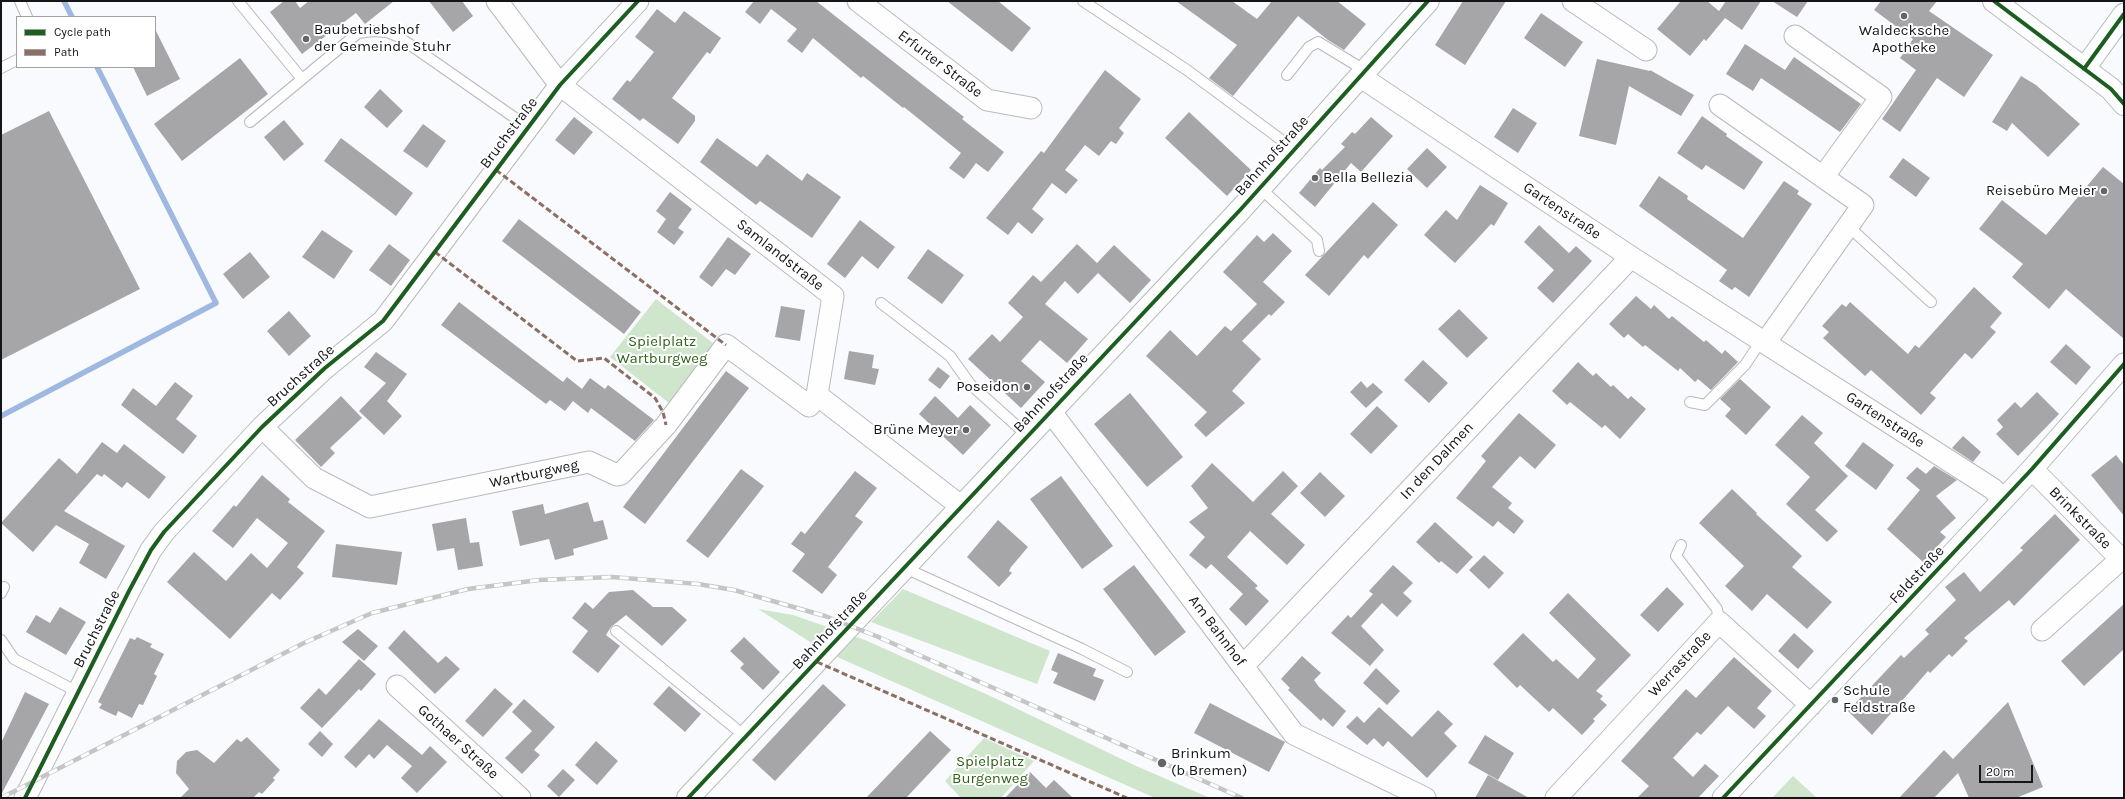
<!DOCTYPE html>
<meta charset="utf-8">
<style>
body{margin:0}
#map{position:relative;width:2125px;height:799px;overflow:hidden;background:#f8fafd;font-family:Karla,sans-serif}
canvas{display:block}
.frame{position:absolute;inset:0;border:2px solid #131518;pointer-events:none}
.legend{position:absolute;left:16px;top:16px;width:140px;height:52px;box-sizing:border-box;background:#fff;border:1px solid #a1a1a3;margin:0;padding:5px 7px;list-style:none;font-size:12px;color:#131518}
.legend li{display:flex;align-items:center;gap:8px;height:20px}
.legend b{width:20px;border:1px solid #a1a1a3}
.scale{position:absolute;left:1979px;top:765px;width:54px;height:18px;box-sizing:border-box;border:2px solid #131518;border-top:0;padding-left:5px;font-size:12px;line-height:14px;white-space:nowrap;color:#131518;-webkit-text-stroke:3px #fff;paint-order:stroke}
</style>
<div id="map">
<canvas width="2125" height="799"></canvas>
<div class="frame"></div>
<ul class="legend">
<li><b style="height:5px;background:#1b5e20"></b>Cycle path</li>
<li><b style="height:5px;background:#8d6e63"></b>Path</li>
</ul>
<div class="scale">20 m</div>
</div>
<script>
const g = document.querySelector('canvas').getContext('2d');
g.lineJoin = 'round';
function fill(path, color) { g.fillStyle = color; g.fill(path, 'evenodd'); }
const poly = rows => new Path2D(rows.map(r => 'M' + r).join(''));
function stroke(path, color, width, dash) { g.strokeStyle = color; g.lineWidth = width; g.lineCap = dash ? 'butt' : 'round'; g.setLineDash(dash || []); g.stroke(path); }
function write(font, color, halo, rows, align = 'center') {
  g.font = font + ' Karla,sans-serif'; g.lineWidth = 4; g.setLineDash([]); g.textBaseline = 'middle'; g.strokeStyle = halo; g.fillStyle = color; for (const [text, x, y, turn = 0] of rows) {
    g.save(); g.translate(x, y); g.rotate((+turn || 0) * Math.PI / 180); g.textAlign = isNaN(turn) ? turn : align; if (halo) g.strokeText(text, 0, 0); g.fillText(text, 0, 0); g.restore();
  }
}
fill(poly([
 [656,299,714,344,669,403,610,357],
 [903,589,1050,651,1037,684,871,622],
 [758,609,793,615,865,640,999,700,1134,765,1210,798,1155,798,826,652],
 [984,738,1034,761,1001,798,961,798,945,781],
 [1793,776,1817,798,1772,798]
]), '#d0e6cc');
stroke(poly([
 [64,1,72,17],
 [1,416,216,303,97,67]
]), '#9fb8df', 5.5);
fill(poly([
 [284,1,295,1,300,8,309,1,394,1,365,24,356,13,302,54,270,12],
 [429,1,462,1,473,16,453,32],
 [754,1,816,1,964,117,962,119,1004,152,988,172,976,163,964,179,949,168,961,153,904,107,903,108,863,76,861,78,813,38,802,53,787,41,797,29,771,9,760,24,745,12],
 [947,1,998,1,1031,28,1012,52],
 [1176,1,1232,1,1257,19,1272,1,1337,1,1366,24,1344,50,1328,40,1298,16,1233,96,1209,78,1237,45],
 [1463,1,1506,1,1465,65,1435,45],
 [1681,1,1707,1,1719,11,1726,1,1761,1,1742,30,1725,18,1706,41,1704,39,1690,56,1657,29],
 [1772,1,1808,1,1797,17],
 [1881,1,1937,1,1929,11,1993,55,1964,97,1937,78,1900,132,1882,119,1916,70,1900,58,1913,39,1874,10],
 [657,9,675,23,684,11,721,38,710,54,707,52,672,98,695,116,695,121,678,144,643,118,640,121,612,99,627,80,630,82,654,52,635,37],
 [1541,13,1583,42,1565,67,1524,38],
 [155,29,180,79,147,96,133,67,155,67],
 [1745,44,1785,70,1794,57,1861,104,1840,132,1761,78,1753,91,1726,74],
 [240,58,268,94,182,161,154,124],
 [1597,59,1650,71,1650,70,1694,95,1681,116,1629,86,1616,145,1579,136],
 [1105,70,1141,99,1119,128,1124,133,1116,144,1111,141,1099,156,1085,145,1065,170,1078,180,1066,194,1052,183,1032,209,1044,219,1032,234,1018,222,1008,235,986,218,1041,151,1044,153],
 [2021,76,2036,85,2080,124,2048,157,2012,123,2007,131,1992,122],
 [380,89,403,111,387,128,364,107],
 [1513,108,1537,123,1518,153,1494,137],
 [49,111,140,289,1,360,1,135],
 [1189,112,1251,170,1227,196,1165,138],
 [1702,116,1727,134,1726,136,1763,162,1744,190,1706,165,1702,170,1677,153],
 [574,117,593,132,574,155,555,140],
 [1371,117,1393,136,1361,172,1351,163,1315,207,1299,193,1320,168,1322,170,1345,147,1341,144,1352,132,1355,134],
 [284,120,304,144,284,161,264,137],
 [423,124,446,141,427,168,403,151],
 [341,138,413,193,396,216,324,161],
 [717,138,757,167,767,154,802,181,807,173,841,197,812,238,760,201,756,205,700,162],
 [1427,148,1447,167,1427,188,1407,169],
 [1903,158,1930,178,1916,197,1889,177],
 [2103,167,2124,184,2124,339,2066,289,2049,309,2012,277,2023,264,1979,229,2002,200,2046,235],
 [1659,176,1688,196,1687,199,1743,238,1784,181,1799,191,1797,194,1812,204,1749,297,1735,287,1732,290,1719,281,1727,270,1639,206],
 [1480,185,1508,203,1494,226,1491,224,1455,263,1424,235,1446,210,1457,220],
 [670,192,692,209,678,228,684,232,674,245,657,232,666,219,656,211],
 [1373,202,1398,225,1368,259,1364,255,1329,296,1305,275],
 [519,219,641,312,624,334,502,241],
 [860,220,895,247,878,269,862,256,845,278,827,264],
 [1539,225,1569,253,1576,246,1592,261,1553,303,1537,288,1554,270,1524,242],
 [322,230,353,251,334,279,302,257],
 [1273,233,1292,251,1263,282,1285,302,1271,316,1269,314,1242,341,1261,359,1232,391,1245,403,1206,437,1194,425,1207,412,1146,356,1170,330,1197,356,1225,326,1231,331,1257,304,1223,272,1257,235,1264,242],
 [728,237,751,254,735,275,726,269,712,287,699,277],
 [389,244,410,260,391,286,369,270],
 [1077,244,1097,263,1114,245,1151,280,1130,303,1098,273,1078,294,1065,281,1045,304,1088,339,1067,363,1040,340,1021,361,1045,382,1021,408,968,359,992,334,1000,342,1023,317,1008,303,1033,275,1041,282],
 [928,249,964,275,942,304,907,278],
 [250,252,270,277,243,299,223,274],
 [1974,287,2002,313,1990,327,1996,332,1972,359,1965,353,1930,393,1936,398,1921,415,1871,370,1865,376,1823,338,1829,332,1822,326,1842,304,1846,307,1850,302,1908,354,1915,345,1919,348],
 [1636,296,1651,309,1654,305,1669,319,1672,316,1704,342,1706,340,1722,354,1725,350,1738,362,1711,390,1698,379,1695,382,1680,368,1678,371,1645,345,1643,347,1628,334,1624,338,1609,324],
 [459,302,563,382,567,377,582,389,590,378,605,389,608,385,654,420,635,441,591,408,588,413,573,401,565,411,550,400,546,404,441,325],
 [781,306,805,310,800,341,775,337],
 [1459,309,1488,338,1467,358,1438,329],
 [289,311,311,336,289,356,267,331],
 [2066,344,2091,367,2076,385,2050,362],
 [849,351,874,355,872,368,879,369,875,385,844,379],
 [376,352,407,374,387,401,402,416,384,435,359,411,386,383,364,367],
 [1423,360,1448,383,1429,403,1404,380],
 [1578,362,1593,376,1596,373,1611,387,1613,385,1628,399,1631,396,1646,409,1620,439,1605,425,1602,428,1570,402,1567,405,1552,391],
 [938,367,950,376,940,389,928,380],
 [726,371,749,388,645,524,623,507],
 [1740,379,1771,407,1746,435,1725,416,1731,409,1720,399],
 [1361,381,1367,388,1373,383,1383,392,1366,408,1350,392],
 [175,382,193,396,176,419,197,436,183,454,121,405,133,388,156,406],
 [2037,392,2059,414,2018,456,1996,434,2003,427,1997,420,2015,402,2021,408],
 [1130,393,1183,457,1147,487,1094,424],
 [341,396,362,418,330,448,335,453,321,467,295,440],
 [935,396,958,418,970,405,991,425,963,455,919,414],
 [1377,406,1398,426,1371,454,1350,434],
 [1519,413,1556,445,1535,469,1520,456,1492,487,1512,503,1508,508,1524,521,1514,534,1498,521,1493,527,1456,498,1486,461,1481,456],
 [1802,415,1823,433,1814,443,1848,476,1815,510,1838,531,1827,542,1786,504,1810,477,1775,445],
 [1963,436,1981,452,1973,462,1952,448],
 [102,442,117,453,124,444,166,477,149,499,127,482,122,488,104,474,102,477,97,474,64,511,125,546,106,579,79,563,89,544,56,525,33,552,1,523,59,458,77,474],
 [1863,442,1894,465,1876,490,1845,466],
 [2116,455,2124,465,2124,516,2091,475],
 [1212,463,1253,502,1283,471,1298,486,1271,514,1305,545,1287,565,1250,531,1227,557,1258,586,1255,588,1269,601,1246,626,1229,609,1243,594,1211,564,1206,569,1189,555,1205,537,1189,522,1208,508,1191,486],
 [1934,466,1957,480,1936,496,1956,518,1940,532,1946,537,1923,562,1887,529,1920,490,1906,478,1917,467,1926,474],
 [741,469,764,486,708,558,686,541],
 [855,471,877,488,855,516,863,522,828,567,837,575,822,594,792,571,805,554,791,544,801,531,805,534],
 [1320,472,1345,496,1325,517,1300,493],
 [262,475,290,499,288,502,325,531,297,567,304,573,280,600,272,593,230,639,167,582,194,552,226,581,251,553,267,568,288,543,257,518,233,548,212,531,234,505,236,507],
 [1061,476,1113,546,1082,569,1030,499],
 [1732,489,1757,513,1756,514,1802,556,1792,567,1832,602,1807,629,1767,594,1752,611,1725,586,1744,566,1699,523],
 [588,502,594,522,603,520,608,539,573,549,574,555,555,560,549,539,520,546,512,511,543,504,545,514],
 [2055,514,2080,540,2014,606,2009,600,1964,638,1968,641,1952,657,1949,654,1930,673,1928,671,1872,735,1848,711,1901,655,1904,658,1929,634,1925,630,1956,600,1945,587,1964,572,1980,592,2023,550,2020,548],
 [466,518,470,543,479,542,483,566,458,570,454,548,437,551,432,524],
 [998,520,1028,547,1011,567,1009,571,1012,573,999,587,967,557],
 [1435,522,1473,557,1457,574,1441,561,1439,563,1416,542],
 [336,544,402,552,397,585,332,577],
 [1484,555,1504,573,1489,589,1469,570],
 [1134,565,1186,632,1155,656,1103,589],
 [1393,565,1413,583,1403,593,1412,601,1397,617,1382,603,1361,626,1384,650,1370,666,1331,633,1348,615,1351,618,1373,594,1369,591],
 [1667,587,1684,604,1658,632,1640,615],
 [633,590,653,607,672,607,687,620,662,646,626,615,611,627,606,635,620,646,598,673,572,652,588,631,572,618,585,602,593,609,609,592],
 [1568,593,1631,655,1596,691,1603,696,1600,699,1607,705,1593,719,1595,721,1582,735,1553,708,1549,712,1520,685,1517,688,1493,664,1523,633,1553,662,1556,659,1578,679,1596,659,1549,613],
 [2124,604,2124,649,2084,686,2061,661],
 [60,607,86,622,66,655,26,632,36,615,50,623],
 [358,629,378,646,364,661,342,642],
 [404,630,438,663,446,656,460,669,435,694,388,648],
 [1794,633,1814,651,1798,669,1778,651],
 [137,637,152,644,150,647,164,654,154,674,157,676,143,705,139,704,132,718,118,711,116,716,99,708,102,704,98,702,130,638,135,640],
 [744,637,780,672,763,690,740,668,744,664,730,651],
 [1058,653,1096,669,1093,676,1104,680,1095,701,1053,683,1058,673,1051,670],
 [1302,656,1321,673,1314,680,1319,687,1346,711,1333,727,1323,718,1321,721,1303,704,1288,690,1290,688,1281,679],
 [1734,657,1772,691,1757,708,1766,716,1754,729,1728,706,1701,735,1697,732,1673,758,1693,777,1705,764,1719,776,1698,798,1637,798,1649,786,1621,761,1686,689,1696,698],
 [359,659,376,674,361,691,359,689,322,728,300,708,319,688,326,695],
 [1376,668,1400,691,1387,705,1363,683],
 [823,684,846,705,775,781,752,760],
 [669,686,701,714,685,732,653,704],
 [495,688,513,704,483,737,465,721],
 [25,692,49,704,1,795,1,743],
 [524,699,555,727,534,750,540,755,522,774,505,758,532,731,512,712],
 [2008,702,2043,787,2016,798,1969,798,1958,773,1934,798,1899,798,1944,750,1953,759],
 [1210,703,1285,742,1269,772,1194,733],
 [1379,707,1412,737,1438,710,1453,724,1444,733,1457,746,1427,778,1388,741,1383,747,1374,738,1367,745,1346,727,1357,716,1364,723],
 [379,719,422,755,430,746,447,762,417,793,401,778,412,766,387,745,374,759,369,754,356,768,344,757],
 [320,731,333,744,322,757,308,744],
 [930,731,951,750,906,798,866,798],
 [1485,735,1514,753,1498,780,1468,763],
 [247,737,280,770,273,778,275,780,262,794,259,792,253,798,180,798,189,789,176,773,177,761,186,752,197,750,214,763,237,739,241,742],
 [596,741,618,761,597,785,575,765],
 [563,769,575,780,559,797,547,786],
 [1030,772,1046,788,1054,780,1073,798,1005,798],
 [1488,775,1529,798,1475,798]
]), '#a6a6a9');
const lane = poly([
 [20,1,27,17],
 [238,1,302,79],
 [1083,1,1187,70,1295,150],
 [1,68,17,60],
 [1287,75,1309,47,1318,42,1366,71],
 [250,122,358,33,373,31,387,32,399,37,528,127],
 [1260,188,1317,240,1319,251],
 [1849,227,1931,302],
 [881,303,950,356,970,384,1028,436],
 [1690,402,1705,405,1745,365,1761,341],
 [1681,545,1676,556,1717,609,1719,622],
 [905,568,1082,649,1127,672],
 [1,593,4,587],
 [616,631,746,737],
 [1,640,14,659,78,692]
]);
const street = poly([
 [497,1,560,85,833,296,817,395,962,507],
 [858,1,987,100,1031,108],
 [1573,1,1646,50],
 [1795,36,1881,97,1823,177],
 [2084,69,2124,14],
 [1361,77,1631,257,1993,489,2003,500],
 [1720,105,1863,205,1765,343],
 [1051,412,1294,734,1425,798],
 [262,427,314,478,370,507,589,462,617,475,621,474,666,425,726,345,809,406,817,395],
 [2032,469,2121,559,2042,630],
 [1244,665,1631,257],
 [397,686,520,798],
 [25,798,129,591,151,550,164,532,262,427,325,368,383,321,560,85,638,1],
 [1556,798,1719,622,1811,705],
 [1723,798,2032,469,2124,364]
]);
const secondary = poly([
 [1994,1,2111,89,2124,104],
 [688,798,1241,209,1428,1]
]);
stroke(lane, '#b8babd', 12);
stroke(street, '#b8babd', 23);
stroke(secondary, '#b8babd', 24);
stroke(lane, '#fefeff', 10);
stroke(street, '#fefeff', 21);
stroke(secondary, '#fefeff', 22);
const rail = poly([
 [1,798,304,643,372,613,468,589,539,580,612,577,698,584,734,590,825,616,876,636,1242,798]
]);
stroke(rail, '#c5c5c6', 4.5);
stroke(rail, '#fff', 3, [9]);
stroke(poly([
 [496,170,726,345],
 [435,252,577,361,604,358,655,398,663,412,666,425],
 [817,662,1127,798]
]), '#8d6e63', 3, [6, 3]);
stroke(poly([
 [1994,1,2111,89,2124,104],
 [2084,69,2124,14],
 [25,798,129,591,151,550,164,532,262,427,325,368,383,321,560,85,638,1],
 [688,798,1241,209,1428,1],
 [1723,798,2032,469,2124,364]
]), '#1b5e20', 4);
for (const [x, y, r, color] of [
 [1904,16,4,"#636568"],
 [306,39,4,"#636568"],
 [1315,178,4,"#636568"],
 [2104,191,4,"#636568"],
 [1027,387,4,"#636568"],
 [966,430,4,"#636568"],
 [1835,700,4,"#636568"],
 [1162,763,5,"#636568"]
]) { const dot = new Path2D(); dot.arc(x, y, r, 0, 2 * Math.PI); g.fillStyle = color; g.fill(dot); stroke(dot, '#fff', 1.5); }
write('15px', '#131518', '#fff', [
 ["Baubetriebshof",314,30],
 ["der Gemeinde Stuhr",314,47],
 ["Waldecksche",1904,31,"center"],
 ["Apotheke",1904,48,"center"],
 ["Bella Bellezia",1323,178],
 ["Reisebüro Meier",2096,191,"right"],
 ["Poseidon",1019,387,"right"],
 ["Brüne Meyer",958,430,"right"],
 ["Schule",1843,691],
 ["Feldstraße",1843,708],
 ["Brinkum",1171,754],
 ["(b Bremen)",1171,771]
], 'left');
write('15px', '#131518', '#fff', [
 ["Erfurter Straße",940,64,37],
 ["Bruchstraße",509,133,-53],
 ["Bahnhofstraße",1272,156,-48],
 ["Gartenstraße",1562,211,34],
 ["Samlandstraße",780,255,38],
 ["Bruchstraße",301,376,-42],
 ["Bahnhofstraße",1051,393,-47],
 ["Gartenstraße",1885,420,33],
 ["In den Dalmen",1437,461,-47],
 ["Wartburgweg",534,474,-12],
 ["Brinkstraße",2080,518,45],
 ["Feldstraße",1917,575,-47],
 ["Bruchstraße",97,629,-63],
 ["Bahnhofstraße",830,630,-47],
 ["Am Bahnhof",1217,631,53],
 ["Werrastraße",1680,664,-47],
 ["Gothaer Straße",458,742,42]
]);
write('15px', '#2f6218', '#fff', [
 ["Spielplatz",662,342],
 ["Wartburgweg",662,359],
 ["Spielplatz",990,762],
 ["Burgenweg",990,779]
]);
</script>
